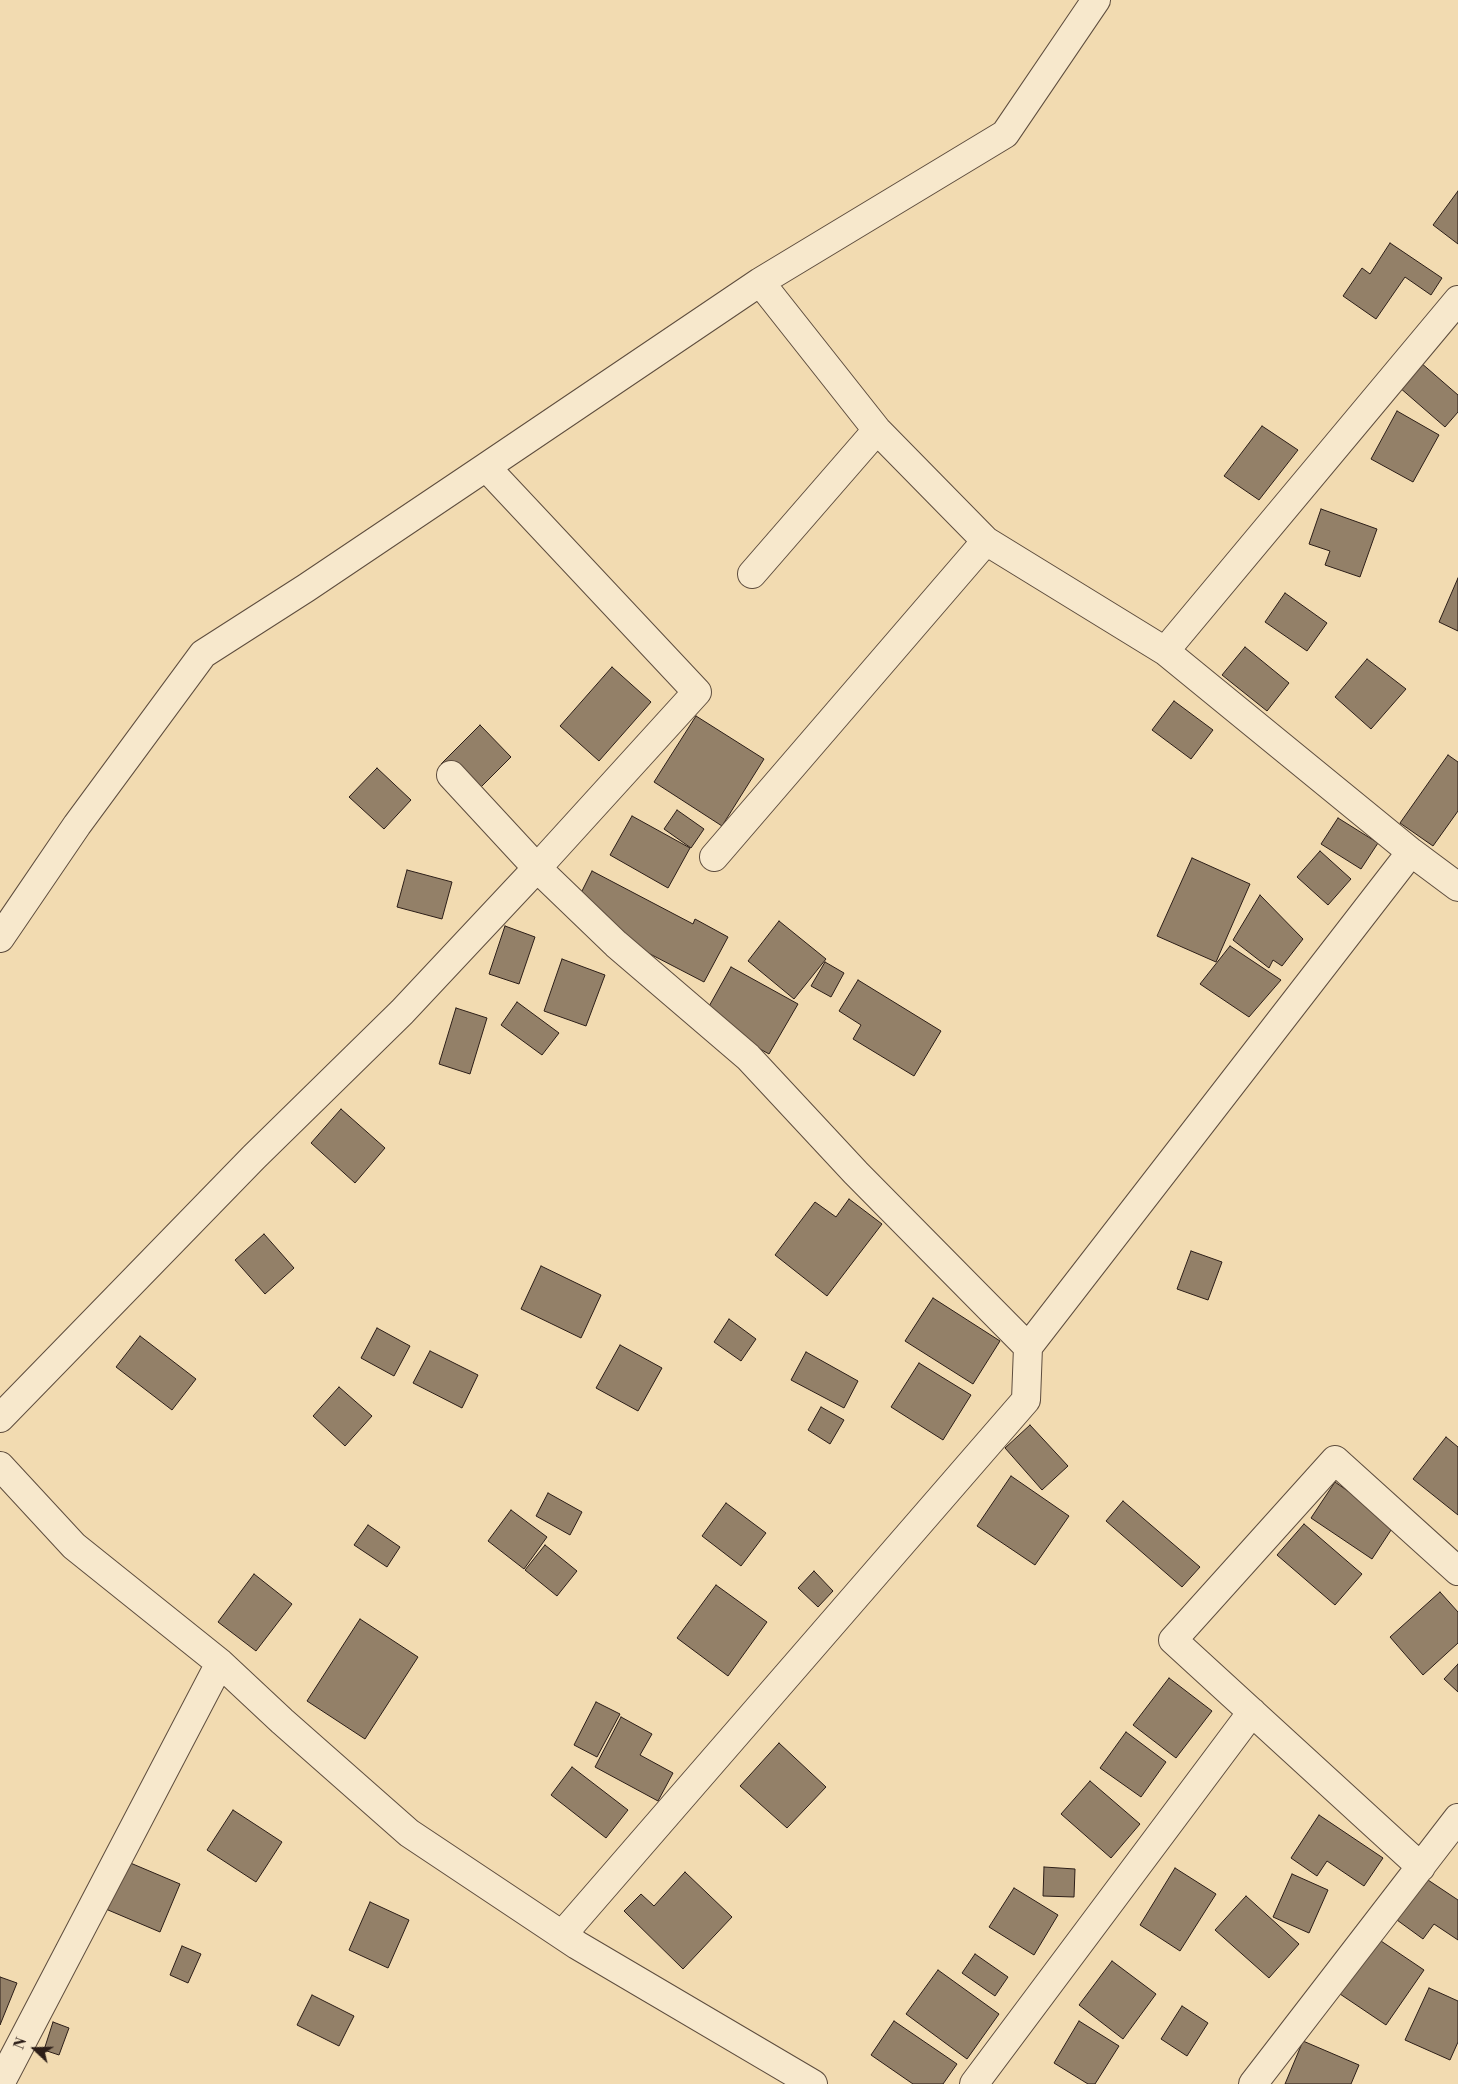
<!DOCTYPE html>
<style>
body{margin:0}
#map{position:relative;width:1458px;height:2084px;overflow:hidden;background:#f2dbb1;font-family:"Libre Bodoni",serif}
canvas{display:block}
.north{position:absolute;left:10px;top:2024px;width:50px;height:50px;-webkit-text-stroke:4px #f7e8cc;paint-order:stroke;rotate:291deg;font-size:14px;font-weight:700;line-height:20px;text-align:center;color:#2c1e18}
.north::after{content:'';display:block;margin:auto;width:18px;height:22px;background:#2c1e18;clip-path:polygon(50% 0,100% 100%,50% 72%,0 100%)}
</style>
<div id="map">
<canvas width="1458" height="2084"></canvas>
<div class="north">N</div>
</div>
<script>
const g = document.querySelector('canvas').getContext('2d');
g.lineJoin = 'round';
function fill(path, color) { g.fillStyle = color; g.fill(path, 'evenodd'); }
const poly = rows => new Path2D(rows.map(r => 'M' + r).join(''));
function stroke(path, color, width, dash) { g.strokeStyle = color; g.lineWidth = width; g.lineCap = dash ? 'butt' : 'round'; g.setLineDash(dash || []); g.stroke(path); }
const building = poly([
 [1458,191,1458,244,1433,225,1458,191],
 [1390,243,1442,278,1431,295,1405,277,1376,319,1343,296,1362,268,1370,274,1390,243],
 [1420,362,1458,395,1458,412,1445,427,1399,387,1420,362],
 [1397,411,1439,435,1413,482,1371,459,1397,411],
 [1262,426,1298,450,1259,500,1224,476,1262,426],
 [1321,509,1377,529,1360,577,1325,565,1330,551,1309,544,1321,509],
 [1458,578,1458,631,1439,622,1458,578],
 [1285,593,1327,623,1307,651,1265,622,1285,593],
 [1245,647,1289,683,1267,711,1222,675,1245,647],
 [1367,659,1406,689,1371,729,1335,697,1367,659],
 [612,667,651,702,599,761,560,726,612,667],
 [1174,701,1213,730,1191,759,1152,730,1174,701],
 [696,716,764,759,722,826,654,782,696,716],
 [480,725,511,757,472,796,441,764,480,725],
 [1448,755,1458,762,1458,811,1433,846,1400,823,1448,755],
 [377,768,411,800,384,829,349,797,377,768],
 [677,810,704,829,691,848,664,829,677,810],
 [632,816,690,848,668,888,610,855,632,816],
 [1338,818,1378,843,1361,869,1321,844,1338,818],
 [1320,851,1351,879,1328,905,1297,877,1320,851],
 [1192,858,1250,884,1216,962,1157,936,1192,858],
 [407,870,452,882,442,919,397,907,407,870],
 [592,871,693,924,695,919,728,937,704,982,571,913,592,871],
 [1260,895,1303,939,1282,966,1273,960,1269,968,1233,940,1260,895],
 [779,921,826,959,794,999,748,961,779,921],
 [505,926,535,937,519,984,489,974,505,926],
 [1230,946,1281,980,1249,1017,1200,984,1230,946],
 [562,959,605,975,586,1026,544,1011,562,959],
 [825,962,844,973,831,997,811,986,825,962],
 [731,967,798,1004,769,1054,703,1017,731,967],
 [858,980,941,1031,914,1076,853,1039,861,1025,839,1011,858,980],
 [517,1002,559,1033,542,1055,501,1025,517,1002],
 [456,1008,487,1018,470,1074,439,1064,456,1008],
 [341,1109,385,1148,355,1183,311,1143,341,1109],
 [849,1199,882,1224,827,1296,775,1255,815,1202,836,1217,849,1199],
 [264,1234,294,1268,265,1294,235,1260,264,1234],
 [1191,1251,1222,1262,1208,1300,1177,1289,1191,1251],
 [541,1266,601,1295,581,1338,521,1309,541,1266],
 [933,1298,1000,1341,973,1384,905,1341,933,1298],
 [729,1319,756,1339,741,1361,714,1342,729,1319],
 [377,1328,410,1346,394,1376,361,1358,377,1328],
 [140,1336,196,1379,172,1410,116,1367,140,1336],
 [620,1345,662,1368,638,1411,596,1388,620,1345],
 [430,1351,478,1375,462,1408,413,1383,430,1351],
 [806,1352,858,1381,844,1408,791,1380,806,1352],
 [919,1363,971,1395,943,1440,891,1407,919,1363],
 [339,1387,372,1416,345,1446,313,1416,339,1387],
 [821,1407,844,1420,830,1444,808,1430,821,1407],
 [1030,1425,1068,1466,1042,1490,1005,1448,1030,1425],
 [1446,1437,1458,1447,1458,1515,1413,1479,1446,1437],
 [1011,1476,1069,1516,1035,1565,977,1526,1011,1476],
 [1335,1482,1395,1524,1372,1559,1311,1518,1335,1482],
 [548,1493,582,1512,570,1535,536,1516,548,1493],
 [1123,1501,1200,1567,1182,1587,1106,1521,1123,1501],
 [726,1503,766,1533,741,1566,702,1536,726,1503],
 [511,1510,547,1537,524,1569,488,1541,511,1510],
 [1304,1524,1362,1574,1335,1605,1277,1555,1304,1524],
 [368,1525,400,1547,387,1567,354,1545,368,1525],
 [545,1545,577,1571,557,1596,525,1570,545,1545],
 [814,1571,833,1591,818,1607,798,1588,814,1571],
 [254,1574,292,1604,256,1651,218,1622,254,1574],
 [716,1585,767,1622,728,1676,677,1638,716,1585],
 [1440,1592,1458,1612,1458,1643,1423,1675,1390,1637,1440,1592],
 [360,1619,418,1657,365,1739,307,1701,360,1619],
 [1458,1664,1458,1692,1444,1679,1458,1664],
 [1169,1678,1212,1711,1176,1758,1133,1725,1169,1678],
 [596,1702,620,1714,597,1757,574,1745,596,1702],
 [621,1717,652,1734,640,1755,673,1773,658,1801,595,1767,621,1717],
 [1126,1732,1166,1762,1141,1797,1100,1768,1126,1732],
 [779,1743,826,1787,787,1828,740,1786,779,1743],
 [572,1767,628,1810,606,1838,551,1795,572,1767],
 [1090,1781,1140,1824,1111,1858,1061,1814,1090,1781],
 [233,1810,282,1842,256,1882,207,1850,233,1810],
 [1319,1815,1383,1858,1364,1886,1327,1861,1317,1876,1291,1858,1319,1815],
 [121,1859,180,1884,160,1932,101,1907,121,1859],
 [1044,1867,1075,1869,1074,1897,1043,1896,1044,1867],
 [1175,1868,1216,1894,1180,1951,1140,1925,1175,1868],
 [685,1872,732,1917,683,1969,624,1911,641,1894,654,1906,685,1872],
 [1292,1874,1328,1890,1309,1933,1273,1917,1292,1874],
 [1425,1878,1458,1900,1458,1940,1434,1924,1423,1939,1397,1920,1425,1878],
 [1014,1888,1058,1915,1034,1955,989,1927,1014,1888],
 [1246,1896,1299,1944,1269,1978,1215,1930,1246,1896],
 [370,1902,409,1920,388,1968,349,1950,370,1902],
 [1378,1939,1424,1970,1386,2025,1340,1994,1378,1939],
 [182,1946,201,1954,188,1983,170,1975,182,1946],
 [975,1954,1008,1977,995,1996,962,1973,975,1954],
 [1112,1961,1156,1994,1123,2039,1079,2005,1112,1961],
 [938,1970,999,2014,967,2059,906,2014,938,1970],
 [0,1977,17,1983,0,2025,0,1977],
 [1429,1988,1458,2001,1458,2042,1450,2060,1405,2040,1429,1988],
 [312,1995,354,2016,339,2046,297,2025,312,1995],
 [1182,2006,1208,2023,1187,2056,1161,2039,1182,2006],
 [894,2021,957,2064,943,2084,913,2084,871,2055,894,2021],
 [1079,2021,1119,2046,1095,2084,1088,2084,1054,2063,1079,2021],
 [53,2022,69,2028,59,2055,44,2050,53,2022],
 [1303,2041,1359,2065,1351,2084,1285,2084,1303,2041]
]);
fill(building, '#938068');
stroke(building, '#2c1e18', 1);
const minor = poly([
 [760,282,877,430,986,541,1165,651],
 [1458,300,1165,651,1411,852,1458,887],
 [486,467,760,282,1005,134,1096,0],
 [752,574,877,430],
 [714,857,986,541],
 [0,938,77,825,203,654,306,588,486,467,697,692,537,868,451,775],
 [1028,1347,1411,852],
 [0,1418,254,1157,402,1012,537,868,616,944,748,1057,856,1173,1028,1347,1026,1400,562,1935],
 [0,1466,74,1546,220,1663,282,1721,409,1833,577,1945,813,2084],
 [1421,1867,1173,1640,1335,1460,1458,1571],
 [0,2084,220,1663],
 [974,2084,1252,1712],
 [1253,2084,1458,1818]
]);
stroke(minor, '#5e4d3e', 30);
stroke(minor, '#f7e8cc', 28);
</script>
